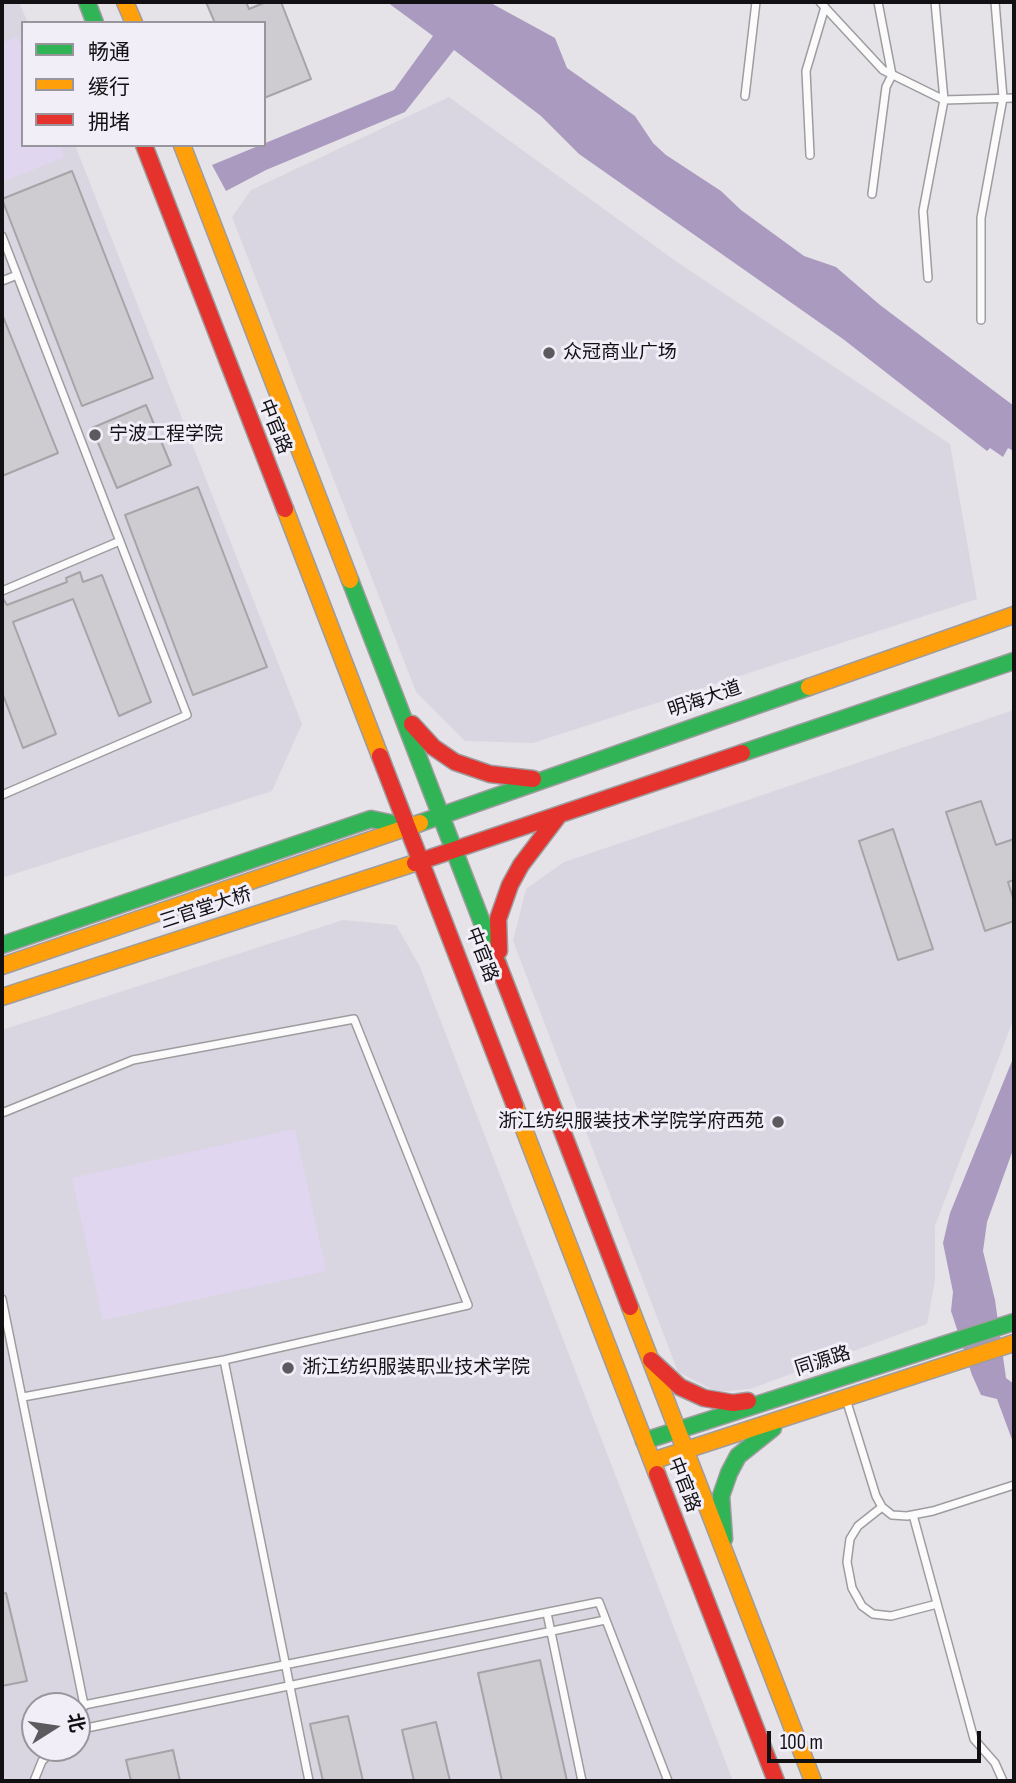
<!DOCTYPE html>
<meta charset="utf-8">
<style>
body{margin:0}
#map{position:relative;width:1016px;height:1783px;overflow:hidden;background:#e5e3e8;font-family:"Sofia Sans Condensed","Noto Sans SC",sans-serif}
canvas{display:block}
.frame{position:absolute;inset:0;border:4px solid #121013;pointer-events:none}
.legend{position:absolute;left:21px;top:21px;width:245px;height:126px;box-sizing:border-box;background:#f2eef8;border:2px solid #98959c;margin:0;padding:9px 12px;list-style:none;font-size:21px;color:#121013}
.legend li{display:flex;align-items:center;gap:14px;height:35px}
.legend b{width:35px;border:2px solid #98959c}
.north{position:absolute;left:21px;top:1692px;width:70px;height:70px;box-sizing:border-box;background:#f2eef8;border:2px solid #98959c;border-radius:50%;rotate:78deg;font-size:19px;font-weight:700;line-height:28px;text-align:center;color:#121013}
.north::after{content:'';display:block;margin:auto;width:24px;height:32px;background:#5c5a5e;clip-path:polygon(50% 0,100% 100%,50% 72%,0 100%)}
.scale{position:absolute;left:767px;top:1731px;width:214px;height:32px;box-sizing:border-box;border:4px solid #121013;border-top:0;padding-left:9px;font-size:21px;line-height:24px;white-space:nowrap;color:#121013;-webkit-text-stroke:5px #f2eef8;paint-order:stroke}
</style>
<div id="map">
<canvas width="1016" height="1783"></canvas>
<div class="frame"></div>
<ul class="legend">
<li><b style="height:9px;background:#30b455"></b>畅通</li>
<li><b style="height:9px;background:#ff9f0a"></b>缓行</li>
<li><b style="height:9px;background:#e5322d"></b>拥堵</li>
</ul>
<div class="north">北</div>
<div class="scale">100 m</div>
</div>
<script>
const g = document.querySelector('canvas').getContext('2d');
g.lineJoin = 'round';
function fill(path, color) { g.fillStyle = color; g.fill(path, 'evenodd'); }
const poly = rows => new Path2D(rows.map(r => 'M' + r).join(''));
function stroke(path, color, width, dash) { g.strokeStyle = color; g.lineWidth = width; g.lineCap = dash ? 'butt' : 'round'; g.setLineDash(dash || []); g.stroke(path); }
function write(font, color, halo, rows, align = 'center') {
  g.font = font + ' "Sofia Sans Condensed","Noto Sans SC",sans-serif'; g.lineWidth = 6; g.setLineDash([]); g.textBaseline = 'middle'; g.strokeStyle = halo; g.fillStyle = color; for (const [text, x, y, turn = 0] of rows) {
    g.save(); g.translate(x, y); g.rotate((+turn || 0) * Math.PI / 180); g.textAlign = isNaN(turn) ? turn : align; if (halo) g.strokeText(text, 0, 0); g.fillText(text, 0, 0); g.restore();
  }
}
fill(poly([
 [2,2,19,2,28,23,23,23,23,145,75,145,302,724,272,791,2,878],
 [449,97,677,262,950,444,977,599,533,743,465,741,416,692,232,217,251,190],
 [1014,710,1014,1018,935,1226,935,1280,927,1324,750,1389,717,1392,678,1372,513,941,526,889,564,862],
 [343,920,396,925,420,967,733,1781,2,1781,2,1030],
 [35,1706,77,1706,77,1748,35,1748]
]), '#dad6e1');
fill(poly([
 [17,37,23,51,23,145,60,145,64,157,2,182,2,43],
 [295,1129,326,1271,103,1320,72,1178]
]), '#e0d6f0');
fill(poly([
 [387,2,489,2,555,38,567,68,635,116,653,143,666,155,721,191,741,210,804,256,836,267,880,305,1014,406,1014,451,1008,448,1003,457,990,448,987,451,843,339,579,154,541,116,454,50,405,112,266,170,226,191,212,165,394,90,433,36],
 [1014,1056,1014,1147,987,1222,983,1251,995,1300,1006,1378,1014,1384,1014,1445,997,1399,981,1395,972,1375,951,1311,953,1292,943,1243,950,1213]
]), '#aa9ac0');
const building = poly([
 [206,2,246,2,249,9,266,2,281,2,311,79,264,98,264,23,215,23,206,2],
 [72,171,153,378,82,406,2,199,72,171],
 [2,314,58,453,2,476,2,314],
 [146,405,171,465,117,488,92,428,146,405],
 [198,487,267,667,193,695,125,515,198,487],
 [80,572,83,582,102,575,151,702,119,716,73,599,13,622,56,734,23,748,2,692,2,597,7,605,67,582,66,578,80,572],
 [981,801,996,845,1014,839,1014,880,1008,882,1014,901,1014,921,985,931,946,812,981,801],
 [893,829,933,949,898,960,859,841,893,829],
 [6,1593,27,1681,2,1686,2,1594,6,1593],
 [540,1660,567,1781,502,1781,478,1673,540,1660],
 [348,1716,363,1781,323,1781,310,1724,348,1716],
 [436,1722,450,1781,414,1781,402,1730,436,1722],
 [173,1750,180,1781,131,1781,126,1760,173,1750]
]);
fill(building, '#ceccd0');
stroke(building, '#a5a4a7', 2);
const lane = poly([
 [820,2,883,70,944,100,1014,98],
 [745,96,756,2],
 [810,155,806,71,825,7],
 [872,194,886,87,892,75,878,2],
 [2,236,187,715,2,795],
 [928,278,923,211,944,100,935,2],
 [2,281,17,275],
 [981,320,981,218,1003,98,995,2],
 [2,591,120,541],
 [2,1113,133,1060,354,1019,468,1305,224,1360,23,1397],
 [2,1299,84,1705,77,1725],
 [224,1360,309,1781],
 [846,1399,876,1496,882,1507,892,1515,907,1516,933,1511,1014,1485],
 [882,1507,858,1526,850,1539,847,1562,852,1588,862,1606,873,1614,891,1616,937,1604],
 [913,1515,974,1739,995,1763,1003,1781],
 [547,1613,582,1781],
 [84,1705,599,1602,668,1781],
 [77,1730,605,1620],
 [34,1781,42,1761,56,1748]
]);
const fast = poly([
 [87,2,95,23],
 [350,580,498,964],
 [742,753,1014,661],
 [420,823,809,687],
 [2,945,371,819,409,827],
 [644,1441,1014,1322],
 [724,1539,721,1496,729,1473,738,1456,773,1428]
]);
const slow = poly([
 [125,2,134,23],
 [182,145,350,580],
 [285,509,380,756],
 [809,687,1014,615],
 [2,966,420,823],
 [2,997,415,863],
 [515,1106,657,1474],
 [630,1307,813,1781],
 [652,1461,1014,1343]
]);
const jam = poly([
 [144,145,285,509],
 [412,724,433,747,455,762,490,774,533,779],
 [380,756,515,1106],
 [415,863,742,753],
 [499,951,498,919,510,885,521,865,559,815],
 [498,964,630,1307],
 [651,1360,680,1387,704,1398,733,1403,748,1401],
 [657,1474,776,1781]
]);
stroke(lane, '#9e9c9f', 10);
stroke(fast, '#9e9c9f', 19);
stroke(slow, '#9e9c9f', 19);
stroke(jam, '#9e9c9f', 19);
stroke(lane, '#fbfbfc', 7);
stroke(fast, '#30b455', 16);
stroke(slow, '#ff9f0a', 16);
stroke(jam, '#e5322d', 16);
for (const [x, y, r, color] of [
 [549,353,7,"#5c5a5e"],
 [95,435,7,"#5c5a5e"],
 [778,1122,7,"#5c5a5e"],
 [288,1368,7,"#5c5a5e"]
]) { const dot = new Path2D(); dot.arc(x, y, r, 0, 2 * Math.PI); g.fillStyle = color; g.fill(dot); stroke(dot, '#f2eef8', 2.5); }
write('19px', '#121013', '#f2eef8', [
 ["众冠商业广场",563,353],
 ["宁波工程学院",109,435],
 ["浙江纺织服装技术学院学府西苑",764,1122,"right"],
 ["浙江纺织服装职业技术学院",302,1368]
], 'left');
write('19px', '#121013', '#f2eef8', [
 ["中官路",274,427,68],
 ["明海大道",705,700,-19],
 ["三官堂大桥",206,909,-18],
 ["中官路",481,955,69],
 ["同源路",823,1362,-18],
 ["中官路",683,1485,69]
]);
</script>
